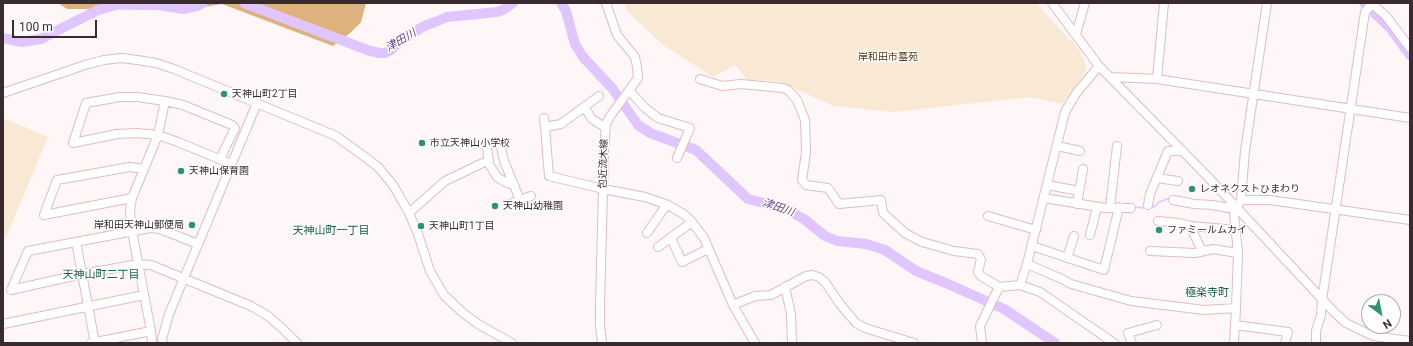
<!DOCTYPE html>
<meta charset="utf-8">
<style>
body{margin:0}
#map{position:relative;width:1413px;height:346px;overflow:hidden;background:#fef6f7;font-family:Roboto,sans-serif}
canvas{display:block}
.frame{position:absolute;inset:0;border:4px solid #392b2d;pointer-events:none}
.north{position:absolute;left:1361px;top:294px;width:40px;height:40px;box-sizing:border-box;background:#fff;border:1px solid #b0aaab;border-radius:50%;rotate:148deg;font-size:11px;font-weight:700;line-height:16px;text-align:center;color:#392b2d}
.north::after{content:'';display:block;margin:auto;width:14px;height:18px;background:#30926c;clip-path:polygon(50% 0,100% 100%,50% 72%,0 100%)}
.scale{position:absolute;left:12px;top:20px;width:85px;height:18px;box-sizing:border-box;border:2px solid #392b2d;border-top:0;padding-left:5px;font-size:12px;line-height:14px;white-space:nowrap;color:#392b2d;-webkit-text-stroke:3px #fff;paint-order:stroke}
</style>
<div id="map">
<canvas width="1413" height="346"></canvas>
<div class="frame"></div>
<div class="north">N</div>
<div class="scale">100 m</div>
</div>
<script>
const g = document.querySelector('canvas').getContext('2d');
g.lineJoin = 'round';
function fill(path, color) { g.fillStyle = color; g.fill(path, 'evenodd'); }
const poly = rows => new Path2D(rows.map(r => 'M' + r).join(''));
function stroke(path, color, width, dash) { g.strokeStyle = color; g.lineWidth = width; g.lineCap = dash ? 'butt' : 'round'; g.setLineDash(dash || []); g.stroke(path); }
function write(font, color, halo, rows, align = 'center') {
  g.font = font + ' Roboto,"Noto Sans JP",sans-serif'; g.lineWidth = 3; g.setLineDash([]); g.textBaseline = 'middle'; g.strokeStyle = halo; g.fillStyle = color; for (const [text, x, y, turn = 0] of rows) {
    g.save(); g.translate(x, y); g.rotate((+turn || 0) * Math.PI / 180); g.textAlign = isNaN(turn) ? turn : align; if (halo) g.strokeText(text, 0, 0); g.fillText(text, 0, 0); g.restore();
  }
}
fill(poly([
 [624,3,1036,3,1080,51,1087,69,1063,104,1031,97,894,112,833,106,779,81,747,80,736,65,713,77,663,45,627,11],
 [3,118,48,137,3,244]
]), '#f9e8d4');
fill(poly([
 [58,3,366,3,361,22,350,33,333,46,222,4,185,10,93,9,67,9]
]), '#ddb27f');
stroke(poly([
 [1133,207,1145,208],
 [1149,207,1154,207,1159,202,1170,198]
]), '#e0c5ff', 1.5);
stroke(poly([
 [244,3,370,51,380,53,385,53,391,50,399,42,424,26,435,22,447,17,497,12,503,10,513,3],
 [561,3,566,11,575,44,583,57,612,88,638,125,650,133,696,150,748,199,786,209,804,219,825,236,837,241,866,244,885,250,916,271,948,284,1004,309,1055,343],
 [1364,3,1391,29,1410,55],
 [3,38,22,42,41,39,66,26,98,10,120,4,159,5,183,9,197,6,203,3]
]), '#e0c5ff', 10);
const minor = poly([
 [1052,3,1099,66,1208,177,1335,313,1346,323,1373,336,1410,341],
 [1371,3,1386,16,1410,48],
 [1076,34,1085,3],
 [1110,77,1157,79,1164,3],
 [700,79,722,86,741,84,783,88,788,90,797,100,805,120,806,152,802,180,806,185,828,188,839,204,881,200,883,213,905,233,922,242,954,251,978,254,981,259,978,272,981,276,999,287,1020,285,1040,292,1114,343],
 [1157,79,1410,118],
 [629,90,644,107,658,118,690,128,677,158],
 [3,93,88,64,104,60,122,58,137,60,156,63,174,69,336,136,369,160,378,167,393,185,409,213,418,234,430,271,444,295,463,313,478,324,512,343],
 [584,107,599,96],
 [544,118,545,127],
 [606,128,592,119,584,107,561,124,545,127,549,176,603,189,645,197,668,205,685,215,692,222,704,238,733,305,755,343],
 [1057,146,1080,151],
 [220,159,235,128,232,125,183,105,165,101,137,97,120,97,86,103,73,143,117,134,137,133,158,135,178,142,231,164],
 [1157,178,1178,181],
 [514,185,507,183,497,177,489,164,487,147,489,144,500,142,504,161,520,200],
 [1047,185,1074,190],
 [1044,198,1105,208,1131,208],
 [1173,200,1194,204,1212,205,1229,208,1236,208],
 [1241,200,1270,200,1410,220],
 [510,204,531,196],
 [1077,204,1083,169],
 [1148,205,1150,194,1168,151,1183,151],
 [1110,207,1117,146],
 [409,213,445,181,489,160],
 [44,215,57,180,130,167,144,169],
 [44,215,132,198],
 [988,216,1036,230],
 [1158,221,1179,223,1191,226,1236,230],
 [1192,230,1202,251],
 [647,233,665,207,668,205],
 [1090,235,1097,207],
 [671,238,682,262,708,249],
 [76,242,95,343],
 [1032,246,1104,270,1119,207],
 [658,247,692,222],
 [1150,251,1195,253,1213,249,1238,253],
 [1067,258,1074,236],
 [1027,264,1062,279,1071,284,1131,301,1204,310,1236,308],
 [1020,285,1027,264,1065,112,1077,92,1099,66],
 [785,287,791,314,792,343],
 [11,290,82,274,138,264,151,265,251,306,268,316,282,328,297,343],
 [11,290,28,251,150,228,160,229,198,244],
 [733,305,755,296,771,295,806,276,812,275,819,277,825,282,840,304,856,323,865,328,914,343],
 [3,324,144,295],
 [1235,325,1288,332,1285,343],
 [91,343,151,331],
 [152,343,151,331,132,231,130,210,132,198,158,135,165,101],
 [163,343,162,339,169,314,257,103],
 [602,343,600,325,600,304,604,152,606,124,611,115,638,78,637,67,635,57,617,35,606,3],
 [982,343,980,326,999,287],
 [1132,343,1128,333,1157,325],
 [1234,343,1236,308,1238,253,1234,214,1241,200,1245,151,1267,3],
 [1316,343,1316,331,1321,315,1322,300,1365,12,1372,4]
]);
stroke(minor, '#e2bcc2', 10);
stroke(minor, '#fff', 8);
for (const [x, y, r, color] of [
 [224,94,4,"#30926c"],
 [422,143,4,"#30926c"],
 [181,171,4,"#30926c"],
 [1192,189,4,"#30926c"],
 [495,206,4,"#30926c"],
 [192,225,4,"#30926c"],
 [421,226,4,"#30926c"],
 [1159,230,4,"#30926c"]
]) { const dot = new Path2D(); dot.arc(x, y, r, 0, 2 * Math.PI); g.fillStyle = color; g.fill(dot); stroke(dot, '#fff', 1.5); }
write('10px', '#563810', '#fff', [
 ["岸和田市墓苑",888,57]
]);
write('10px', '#392b2d', '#fff', [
 ["天神山町2丁目",232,94],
 ["市立天神山小学校",430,143],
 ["天神山保育園",189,171],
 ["レオネクストひまわり",1200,189],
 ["天神山幼稚園",503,206],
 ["岸和田天神山郵便局",184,225,"right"],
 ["天神山町1丁目",429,226],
 ["ファミールムカイ",1167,230]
], 'left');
write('10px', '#392b2d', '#fff', [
 ["包近流木線",604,164,-88]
]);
write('italic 11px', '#674489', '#fff', [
 ["津田川",401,41,-31],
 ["津田川",778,208,19]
]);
write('11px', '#1d6046', '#fff', [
 ["天神山町一丁目",331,231],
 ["天神山町二丁目",101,275],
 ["極楽寺町",1207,293]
]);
</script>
